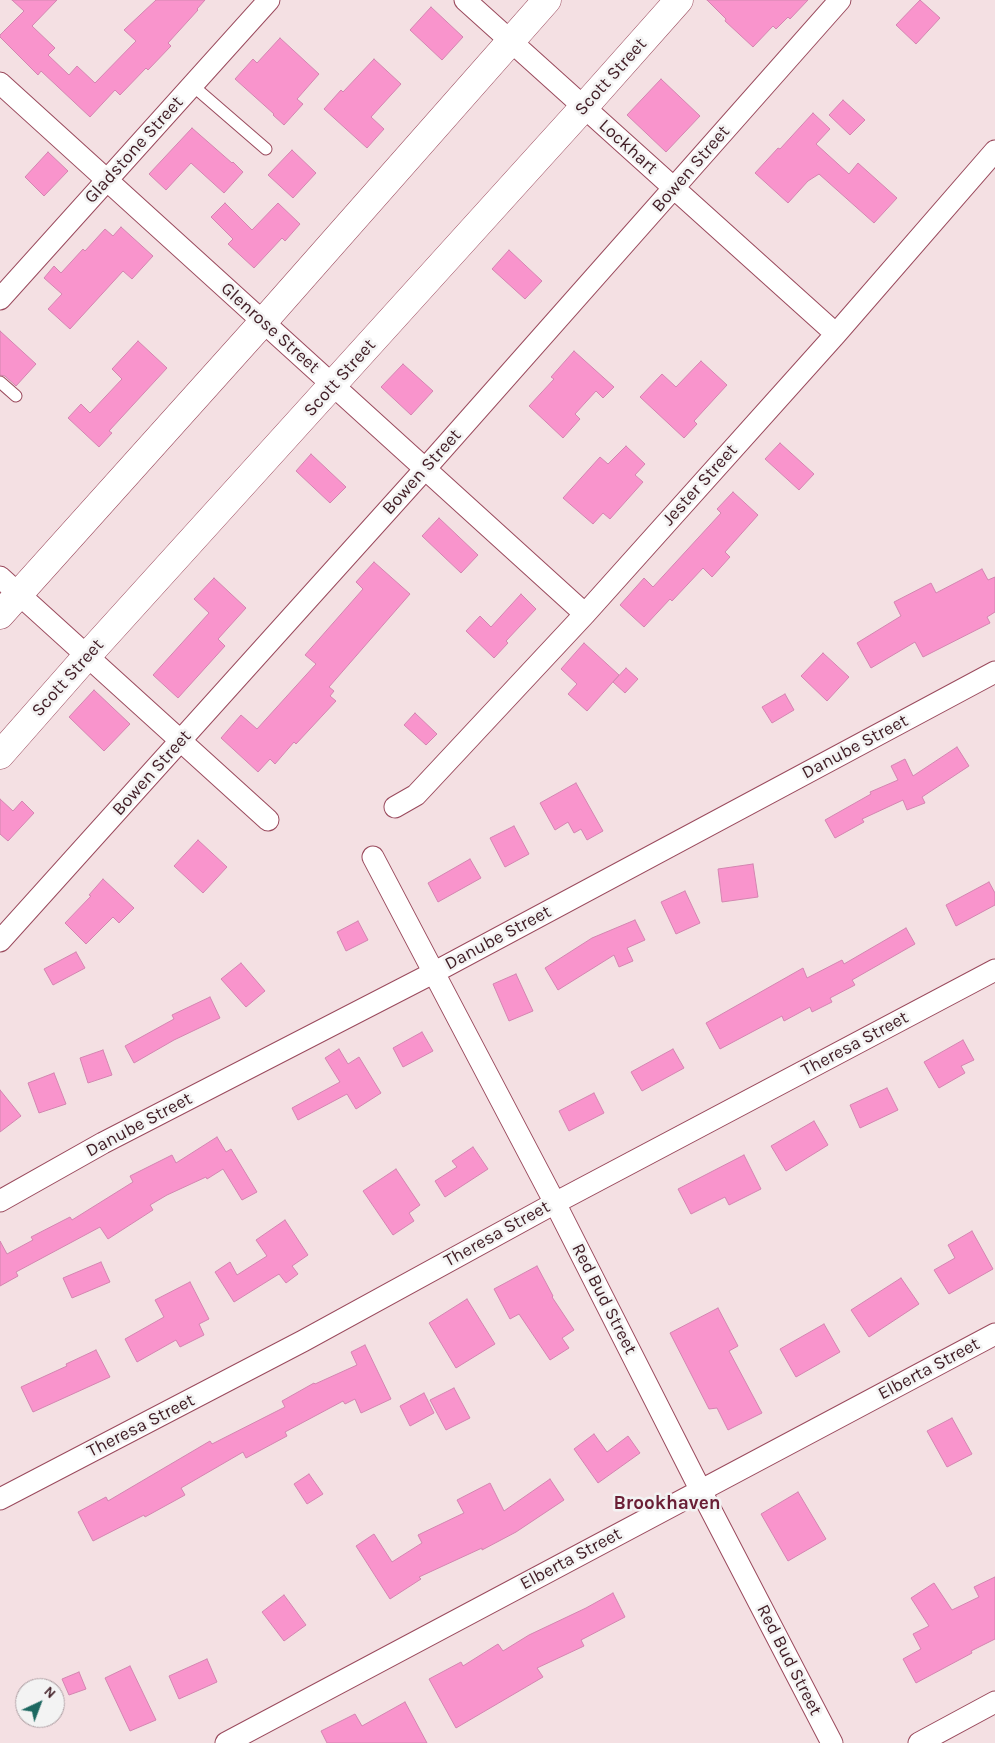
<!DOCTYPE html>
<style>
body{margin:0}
#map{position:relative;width:995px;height:1743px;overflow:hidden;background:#f4e0e3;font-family:Karla,sans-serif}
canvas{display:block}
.north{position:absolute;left:15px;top:1678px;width:50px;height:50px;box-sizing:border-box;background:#f3f3f3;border:1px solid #ab9da1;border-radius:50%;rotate:43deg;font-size:14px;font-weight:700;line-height:20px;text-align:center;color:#401d25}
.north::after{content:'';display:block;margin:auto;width:18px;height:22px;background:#1c6760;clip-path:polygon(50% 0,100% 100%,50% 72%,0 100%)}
</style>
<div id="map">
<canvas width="995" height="1743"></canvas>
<div class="north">N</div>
</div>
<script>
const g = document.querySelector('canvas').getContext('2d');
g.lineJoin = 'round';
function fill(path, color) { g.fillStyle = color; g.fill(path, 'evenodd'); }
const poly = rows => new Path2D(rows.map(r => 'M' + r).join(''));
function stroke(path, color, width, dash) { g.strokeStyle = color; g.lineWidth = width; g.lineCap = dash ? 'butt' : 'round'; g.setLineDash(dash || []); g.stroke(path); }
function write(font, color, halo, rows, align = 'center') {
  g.font = font + ' Karla,sans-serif'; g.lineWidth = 5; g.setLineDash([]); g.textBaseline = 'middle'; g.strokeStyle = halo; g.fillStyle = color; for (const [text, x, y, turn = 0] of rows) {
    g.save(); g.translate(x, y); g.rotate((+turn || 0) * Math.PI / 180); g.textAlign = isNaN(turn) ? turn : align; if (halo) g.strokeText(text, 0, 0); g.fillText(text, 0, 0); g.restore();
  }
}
const building = poly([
 [12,0,57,0,32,26,55,48,48,55,69,75,77,66,95,83,136,41,124,30,156,0,205,0,197,9,198,10,168,43,171,46,148,70,146,68,120,95,115,90,90,117,41,71,38,75,0,37,0,35,24,11,12,0],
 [707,0,808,0,790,19,788,17,776,29,773,26,753,47,725,21,726,19,707,0],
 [920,0,940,18,916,44,896,25,920,0],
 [431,7,463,37,442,60,410,30,431,7],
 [280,38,319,74,297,99,303,104,284,125,273,115,274,114,235,79,253,59,257,63,280,38],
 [374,59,401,84,371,117,384,129,367,148,324,109,341,90,343,92,374,59],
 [661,79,700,116,666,152,627,115,661,79],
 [843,100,865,120,850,135,829,115,843,100],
 [813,113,830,129,816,144,849,174,858,163,897,198,874,223,819,174,808,181,788,203,755,173,778,148,780,149,813,113],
 [192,128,232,163,233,162,243,172,224,193,191,163,166,190,149,174,192,128],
 [292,150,316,173,293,198,268,175,292,150],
 [48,152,68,171,44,196,25,177,48,152],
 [225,203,252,230,278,203,300,224,285,241,282,238,254,268,228,244,233,239,211,217,225,203],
 [121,227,153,256,132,279,123,271,70,329,48,309,62,294,44,278,54,266,61,273,83,249,85,251,105,229,113,236,121,227],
 [509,250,542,281,525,299,492,269,509,250],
 [0,331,36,364,16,386,5,376,0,375,0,331],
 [138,341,167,368,109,431,112,433,99,447,68,418,81,404,90,413,122,379,112,369,138,341],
 [574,351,614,387,603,398,596,391,575,414,580,419,563,438,529,406,554,379,551,377,574,351],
 [701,361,727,385,694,421,697,424,684,438,640,397,662,374,676,387,701,361],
 [403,364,433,391,411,415,381,387,403,364],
 [780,443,814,474,799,490,765,459,780,443],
 [626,446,645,464,635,475,643,482,610,519,603,513,593,524,563,498,600,457,608,464,626,446],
 [311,454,346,487,330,503,296,471,311,454],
 [733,492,758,515,725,552,730,557,712,577,703,568,672,601,670,599,644,627,620,605,644,578,653,587,721,513,717,509,733,492],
 [439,518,478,555,461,573,422,536,439,518],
 [374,562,410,594,329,687,334,691,330,696,336,701,296,744,294,742,275,764,270,759,258,772,221,738,241,715,257,729,316,664,305,655,363,589,356,582,374,562],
 [982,569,988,580,995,577,995,612,987,617,990,623,923,657,915,642,871,668,857,643,901,616,894,602,931,583,936,593,982,569],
 [214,578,246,608,218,639,225,646,178,698,153,675,209,613,194,599,214,578],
 [521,594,536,609,506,641,508,643,494,658,466,631,480,616,491,627,521,594],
 [584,643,619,675,587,711,568,694,577,684,561,669,584,643],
 [823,653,849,677,827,701,801,676,823,653],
 [626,668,638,679,625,693,613,682,626,668],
 [94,690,130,724,104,751,69,717,94,690],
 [785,694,794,710,772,723,762,707,785,694],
 [415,713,437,734,426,745,404,725,415,713],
 [957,747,969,766,922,797,925,803,907,810,903,800,862,819,864,822,835,838,825,820,871,794,870,792,898,780,891,766,905,759,913,776,957,747],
 [576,783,603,831,587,840,581,829,574,833,568,822,555,830,540,803,576,783],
 [0,799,13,811,22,801,34,813,8,841,0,834,0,799],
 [514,826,529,854,505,867,490,838,514,826],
 [198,840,227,867,203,893,174,866,198,840],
 [470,859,481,878,438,902,428,883,470,859],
 [753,864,758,897,722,902,718,869,753,864],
 [103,879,134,908,119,923,113,917,86,944,65,923,91,896,89,895,103,879],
 [989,882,995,893,995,905,956,926,946,905,989,882],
 [685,891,700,923,676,934,661,902,685,891],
 [635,920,645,940,627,948,633,961,619,967,614,955,558,990,545,968,592,938,635,920],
 [358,921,368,940,346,951,337,932,358,921],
 [906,928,915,944,852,980,855,985,830,998,832,1002,812,1012,810,1007,784,1021,782,1016,720,1049,706,1023,803,968,807,978,842,960,844,964,906,928],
 [76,952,85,968,53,985,44,969,76,952],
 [241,963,265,991,246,1007,221,979,241,963],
 [516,974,533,1011,509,1021,493,984,516,974],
 [210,997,220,1018,174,1040,134,1063,125,1046,174,1019,172,1015,210,997],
 [422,1032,433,1051,403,1067,393,1048,422,1032],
 [963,1040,974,1060,961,1066,965,1073,939,1088,924,1062,963,1040],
 [339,1049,348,1064,359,1057,381,1093,356,1109,347,1094,298,1120,292,1108,340,1082,325,1058,339,1049],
 [673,1049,684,1068,642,1091,631,1072,673,1049],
 [103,1050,112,1075,88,1083,80,1058,103,1050],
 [54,1073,66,1104,39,1113,28,1083,54,1073],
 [887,1088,898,1110,860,1128,850,1105,887,1088],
 [0,1090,21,1116,0,1132,0,1090],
 [594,1093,604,1113,569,1131,559,1111,594,1093],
 [814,1121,828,1145,786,1171,771,1146,814,1121],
 [217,1137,226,1152,231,1149,257,1192,242,1200,223,1169,207,1179,206,1177,167,1195,150,1205,153,1210,108,1239,100,1227,16,1272,18,1276,0,1286,0,1241,7,1254,33,1240,31,1237,70,1217,72,1220,133,1182,130,1176,172,1155,176,1163,217,1137],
 [473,1147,488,1169,445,1197,435,1181,457,1167,452,1161,473,1147],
 [744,1155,761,1189,729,1205,725,1197,691,1214,678,1189,744,1155],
 [396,1169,420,1205,409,1213,414,1221,393,1235,363,1191,396,1169],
 [285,1220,308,1255,292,1266,298,1274,286,1283,279,1274,234,1302,215,1272,230,1262,237,1275,267,1256,256,1240,285,1220],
 [972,1231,993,1269,949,1294,934,1270,955,1258,948,1245,972,1231],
 [101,1262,110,1282,72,1298,63,1278,101,1262],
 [537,1266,553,1296,552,1297,574,1330,562,1338,569,1348,550,1360,519,1314,510,1319,494,1289,537,1266],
 [901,1278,919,1304,869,1337,851,1310,901,1278],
 [190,1282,209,1319,199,1324,204,1335,180,1347,176,1340,137,1362,125,1339,164,1317,155,1300,190,1282],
 [467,1299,495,1344,456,1368,429,1323,467,1299],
 [718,1308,738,1346,729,1351,762,1413,728,1430,717,1408,709,1409,670,1333,718,1308],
 [824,1324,840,1352,796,1377,780,1349,824,1324],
 [365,1345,391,1399,361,1413,355,1399,345,1404,343,1401,285,1432,287,1436,246,1458,243,1452,181,1488,185,1495,145,1517,144,1515,93,1541,78,1512,106,1497,108,1501,210,1441,212,1444,285,1407,282,1401,314,1383,315,1384,357,1365,351,1352,365,1345],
 [96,1350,110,1377,33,1412,21,1387,67,1366,66,1364,96,1350],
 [454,1388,470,1418,446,1430,430,1400,454,1388],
 [424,1393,434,1413,410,1426,400,1406,424,1393],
 [952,1418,972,1454,947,1467,927,1431,952,1418],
 [594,1434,607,1452,628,1436,640,1453,598,1483,574,1449,594,1434],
 [309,1474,323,1494,307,1504,294,1484,309,1474],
 [550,1479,564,1500,516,1532,482,1550,482,1548,419,1577,421,1579,390,1599,356,1546,374,1534,392,1562,422,1543,418,1535,464,1513,457,1500,490,1483,504,1511,550,1479],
 [798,1492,826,1539,788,1561,761,1514,798,1492],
 [995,1577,995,1639,971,1651,972,1653,916,1683,903,1659,921,1649,913,1634,929,1626,911,1598,934,1583,952,1610,979,1597,974,1587,995,1577],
 [613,1593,625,1617,581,1640,584,1646,537,1668,543,1677,456,1728,429,1679,461,1662,463,1666,498,1644,503,1651,529,1635,586,1608,613,1593],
 [284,1595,306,1625,284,1641,262,1612,284,1595],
 [207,1659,217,1682,179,1699,169,1676,207,1659],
 [130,1666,156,1720,130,1731,105,1678,130,1666],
 [79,1672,86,1689,69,1695,62,1679,79,1672],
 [405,1702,427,1743,327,1743,321,1731,355,1714,362,1726,405,1702]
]);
fill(building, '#f994cc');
stroke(building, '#d385b0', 1);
const lane = poly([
 [192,85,266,149],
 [0,382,16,396]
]);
const street = poly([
 [465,0,836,334],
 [0,83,585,614],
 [0,299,269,0],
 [0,577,268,820],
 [395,807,416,795,585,614,836,334,995,151],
 [373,857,555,1203,701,1491,832,1743],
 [0,941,425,469,840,0],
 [0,1201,103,1143,433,973,995,672],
 [0,1499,303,1341,555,1203,995,970],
 [226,1743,995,1334],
 [919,1743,995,1702]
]);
const secondary = poly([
 [0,615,263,322,547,0],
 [0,755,87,656,584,107,679,0]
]);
stroke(lane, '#9a4a5d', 13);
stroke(street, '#9a4a5d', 23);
stroke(secondary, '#9a4a5d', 29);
stroke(lane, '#fff', 11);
stroke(street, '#fff', 21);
stroke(secondary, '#fff', 28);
write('18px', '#401d25', '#f3f3f3', [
 ["Scott Street",611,77,-48],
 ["Lockhart",628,147,42],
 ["Gladstone Street",134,150,-48],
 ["Bowen Street",691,169,-49],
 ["Glenrose Street",270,328,42],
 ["Scott Street",340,378,-48],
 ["Bowen Street",422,472,-48],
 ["Jester Street",700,485,-48],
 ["Scott Street",68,678,-48],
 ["Danube Street",855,747,-28],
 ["Bowen Street",152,773,-48],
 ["Danube Street",498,938,-28],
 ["Theresa Street",855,1044,-28],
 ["Danube Street",139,1125,-28],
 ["Theresa Street",497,1234,-29],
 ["Red Bud Street",604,1299,63],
 ["Elberta Street",929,1369,-28],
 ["Theresa Street",141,1426,-27],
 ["Elberta Street",571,1559,-28],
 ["Red Bud Street",789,1660,63]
]);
write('bold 19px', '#6a1e35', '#f3f3f3', [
 ["Brookhaven",667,1504]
]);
</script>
